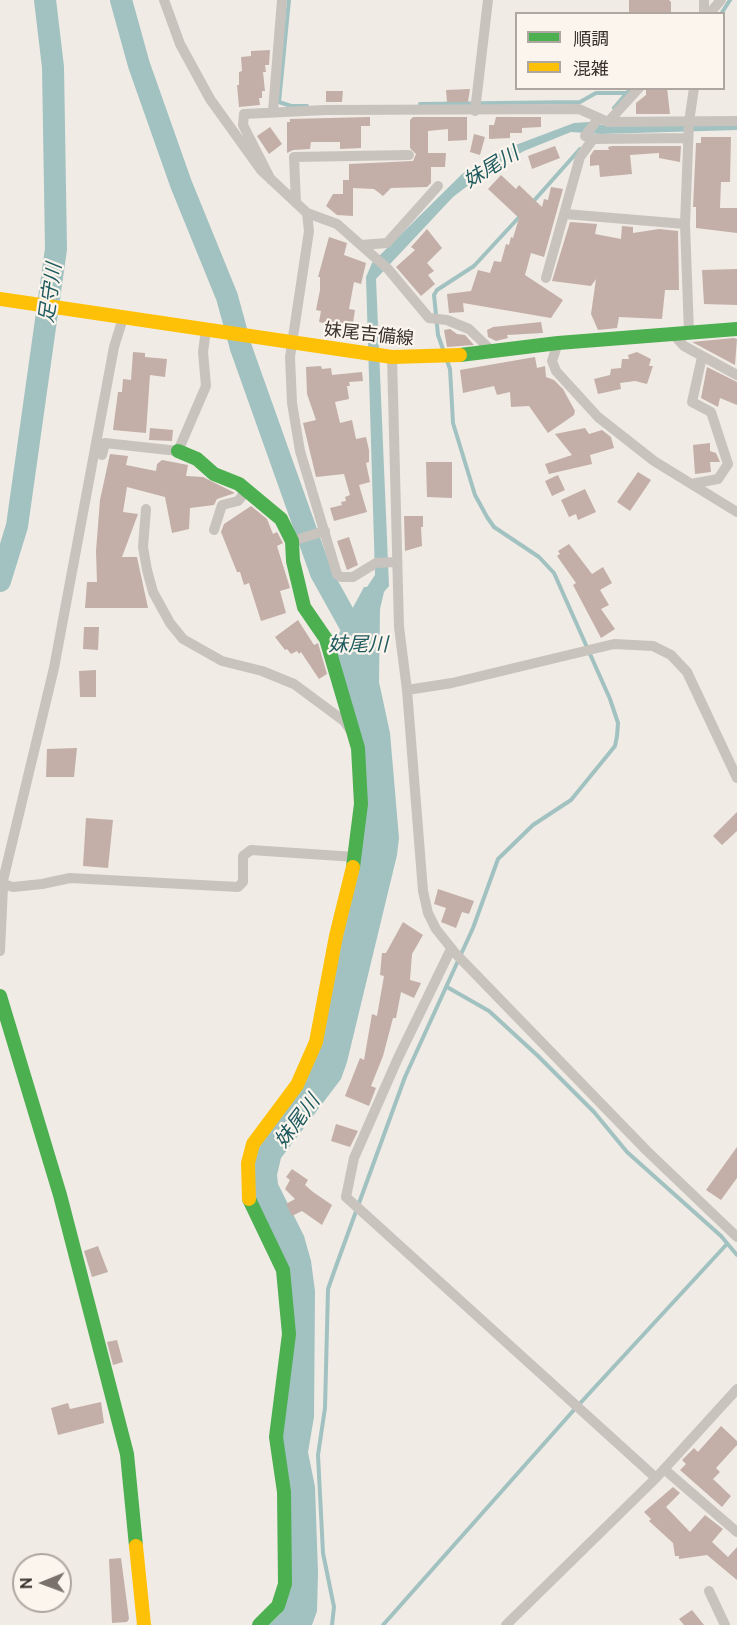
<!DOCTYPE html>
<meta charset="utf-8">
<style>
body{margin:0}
#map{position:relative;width:737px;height:1625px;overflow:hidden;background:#f0ebe5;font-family:Ubuntu,"Noto Sans JP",sans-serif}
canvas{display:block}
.legend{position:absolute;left:515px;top:12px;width:210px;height:78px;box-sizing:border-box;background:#fbf5ee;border:2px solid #aea6a0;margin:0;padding:8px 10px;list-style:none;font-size:18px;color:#3b302b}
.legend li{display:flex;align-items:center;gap:12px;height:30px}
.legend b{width:30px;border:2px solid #aea6a0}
.north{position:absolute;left:12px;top:1553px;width:60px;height:60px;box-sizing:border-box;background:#fbf5ee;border:2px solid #aea6a0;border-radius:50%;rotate:269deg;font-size:16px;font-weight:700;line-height:24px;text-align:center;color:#3b302b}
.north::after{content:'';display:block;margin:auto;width:21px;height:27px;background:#7a716c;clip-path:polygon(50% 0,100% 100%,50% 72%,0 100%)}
</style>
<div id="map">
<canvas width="737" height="1625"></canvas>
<ul class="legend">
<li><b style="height:8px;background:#4caf50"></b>順調</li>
<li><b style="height:8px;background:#ffc107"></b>混雑</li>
</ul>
<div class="north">N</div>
</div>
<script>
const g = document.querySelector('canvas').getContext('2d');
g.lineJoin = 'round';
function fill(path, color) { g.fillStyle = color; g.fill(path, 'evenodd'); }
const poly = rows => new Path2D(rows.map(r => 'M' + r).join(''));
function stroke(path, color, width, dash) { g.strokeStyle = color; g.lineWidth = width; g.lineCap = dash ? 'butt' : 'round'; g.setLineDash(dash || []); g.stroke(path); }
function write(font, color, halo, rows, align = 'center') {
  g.font = font + ' Ubuntu,"Noto Sans JP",sans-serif'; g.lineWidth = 4.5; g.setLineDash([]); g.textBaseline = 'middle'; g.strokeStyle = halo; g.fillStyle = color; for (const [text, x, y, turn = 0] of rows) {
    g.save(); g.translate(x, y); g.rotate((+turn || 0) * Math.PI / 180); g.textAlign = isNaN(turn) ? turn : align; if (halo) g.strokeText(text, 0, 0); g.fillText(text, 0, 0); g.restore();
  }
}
fill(poly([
 [589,122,602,125,737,123,737,130,601,134,571,132,524,151,483,174,453,197,376,279,389,586,384,592,380,609,379,682,390,733,399,838,397,855,347,1062,341,1079,281,1158,277,1175,278,1184,304,1236,311,1261,315,1291,314,1417,308,1452,315,1487,318,1573,317,1611,312,1625,269,1625,281,1613,288,1595,280,1442,291,1315,254,1203,250,1173,258,1144,306,1079,364,813,334,643,364,587,367,587,375,575,366,277,372,263,462,174,513,146,574,123]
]), '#a1c2c1');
stroke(poly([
 [289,0,279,102,291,106,307,106],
 [721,14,730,0],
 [420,104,580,102,596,93,627,93],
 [614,108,631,88],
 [531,204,580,149],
 [447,987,489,1011,538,1056,594,1112,627,1152,721,1236,737,1255],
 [332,1625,334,1607,323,1553,318,1455,325,1408,328,1289,335,1269,405,1077,473,928,498,859,533,825,571,800,615,746,617,736,618,723,610,699,554,573,539,557,494,527,487,517,475,495,453,423,450,369,438,335,434,295,437,290,474,266,522,214],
 [383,1625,573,1411,726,1245]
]), '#a1c2c1', 4);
stroke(poly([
 [121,0,139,65,181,184,227,297,241,348,321,573,361,645],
 [0,581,17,526,56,249,53,67,45,0]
]), '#a1c2c1', 22);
fill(poly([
 [629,0,669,0,671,2,671,14,629,14],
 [270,50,269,65,265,65,266,72,263,72,265,91,262,91,262,98,259,98,260,105,239,107,237,85,239,85,239,72,242,71,241,57,251,56,251,51],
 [646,88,667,88,670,114,636,114,636,103,646,95],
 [470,89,468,102,447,102,446,90],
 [326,91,343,91,342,102,326,102],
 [370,117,370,126,361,126,361,148,340,149,340,142,311,142,310,149,293,150,287,153,287,122,290,122,290,119],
 [413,117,467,117,467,140,448,141,448,129,428,131,428,153,446,153,445,167,431,167,431,183,427,187,391,188,383,196,374,189,353,188,353,216,337,215,326,206,333,194,343,194,343,180,349,180,349,164,413,161,416,154,410,148,410,120],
 [496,117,541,117,541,127,522,128,522,133,510,133,510,138,489,139,489,125,494,125],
 [270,127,282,144,269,154,257,136],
 [474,134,485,137,480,155,470,152],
 [701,137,731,137,730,182,721,182,720,208,737,208,737,233,696,228,696,207,693,207,696,143,701,143],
 [555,146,560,158,532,169,528,156],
 [612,146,681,146,680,162,659,158,659,153,630,155,632,174,600,177,599,165,590,166,590,156,594,150,609,150,608,147],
 [501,175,516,189,519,185,542,207,544,199,548,200,551,187,563,189,544,257,531,253,525,275,563,300,551,318,463,303,464,312,449,313,447,294,471,291,478,270,490,273,494,261,501,262,506,244,509,245,511,237,513,238,519,218,488,189],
 [570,222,597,224,595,234,621,239,622,226,633,227,633,233,659,229,678,231,679,290,665,290,662,319,619,317,617,328,598,330,591,314,596,279,591,286,552,281],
 [427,229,442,248,427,263,434,271,428,275,435,284,421,296,396,267,415,250,411,247],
 [329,237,347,243,344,255,366,263,361,284,354,282,349,309,355,310,352,330,319,322,321,311,316,310,320,290,320,277,318,277],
 [737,269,737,305,704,304,702,270],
 [541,322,543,333,507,335,508,338,496,341,488,337,487,330,493,327],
 [450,329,457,334,465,335,474,345,447,347,444,330],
 [737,339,735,365,692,342,734,338],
 [133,352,145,353,145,357,167,359,165,377,150,375,146,433,113,430,118,392,122,392,123,379,131,380],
 [637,352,651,359,649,366,653,366,647,384,635,381,620,383,621,389,598,394,594,379,610,375,611,369,621,368,622,359,629,359,628,355],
 [535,357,537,368,545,366,546,377,554,380,563,389,575,411,574,415,548,433,529,406,511,407,510,392,497,395,494,386,463,393,460,370],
 [321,366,322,369,331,368,332,375,362,372,363,381,349,382,350,386,347,386,349,399,335,402,340,423,352,420,356,439,366,437,369,450,369,462,366,463,370,482,359,485,367,512,334,521,330,508,342,505,341,502,346,501,345,497,350,495,344,474,316,477,303,423,316,420,307,394,306,367],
 [707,367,737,382,737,405,720,398,718,407,701,398],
 [150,428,173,430,172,441,149,440],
 [585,428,589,434,602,430,611,437,614,448,590,455,592,464,549,474,545,464,572,455,555,434],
 [710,443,710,451,716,453,720,462,710,462,711,472,695,474,693,445],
 [110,454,128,456,126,465,156,471,157,464,162,460,188,465,186,476,203,477,235,493,217,499,214,505,190,508,189,529,172,533,165,497,127,487,123,512,138,514,122,557,137,557,148,608,85,608,87,582,97,582,96,551,100,500],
 [426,462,452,462,452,498,427,497],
 [638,472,651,480,630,511,617,502],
 [558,475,565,490,552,496,545,481],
 [585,489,596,512,578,520,576,514,569,517,561,500],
 [251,506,267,519,273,534,277,532,283,543,277,546,290,588,280,591,286,613,261,621,249,583,244,585,240,572,237,572,221,532,224,524],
 [404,516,423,516,423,527,421,527,422,546,405,551],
 [349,537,358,565,347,570,337,541],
 [569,544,592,574,603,567,612,583,600,590,609,605,601,609,615,629,601,638,573,585,576,583,557,556,560,554,558,551],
 [298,620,314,645,318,643,327,674,319,679,301,652,299,654,297,651,291,654,287,649,285,650,275,637],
 [84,627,99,627,98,650,83,649],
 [96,670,96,697,80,697,79,671],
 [77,748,74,777,46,777,47,749],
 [737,812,737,831,722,845,713,836],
 [86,818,113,820,108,868,83,866],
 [438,889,474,901,469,914,462,912,456,928,441,922,446,908,434,904],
 [403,922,423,935,412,954,410,980,421,983,414,998,401,992,396,1018,393,1018,383,1056,371,1086,376,1088,369,1106,345,1096,360,1058,364,1060,372,1014,377,1016,384,976,380,975,382,953,386,953],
 [336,1124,358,1131,350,1147,331,1141],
 [737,1147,737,1178,721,1200,706,1190],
 [292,1169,308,1180,305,1185,313,1192,332,1205,322,1225,302,1211,292,1216,286,1204,295,1199,285,1189,290,1180,286,1177],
 [98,1246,108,1272,92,1277,84,1251],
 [117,1340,123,1362,113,1365,107,1342],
 [101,1402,104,1423,58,1435,51,1408,68,1403,70,1409],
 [721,1426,737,1441,737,1445,716,1468,720,1472,713,1479,731,1496,722,1507,680,1470,686,1464,682,1460,694,1448,698,1452],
 [673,1487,680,1493,666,1507,690,1532,705,1515,723,1529,712,1542,728,1557,737,1547,737,1580,707,1555,679,1559,679,1556,675,1556,673,1543,649,1521,651,1519,644,1512],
 [121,1558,129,1619,127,1622,112,1623,109,1559],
 [692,1610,704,1625,684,1625,679,1619]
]), '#c3afa7');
stroke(poly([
 [164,0,180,44,210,99,261,170,307,213,337,224,388,269,429,318,447,320,469,329,492,351],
 [704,0,704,14],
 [709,14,721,0],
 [273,111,282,0],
 [475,111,488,0],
 [598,119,585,136,593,139,688,138],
 [608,122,639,88],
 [271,180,243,125,244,114,325,110,579,109,608,122,737,121],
 [296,203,294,157,409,155],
 [307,213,309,231,290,357,292,403,300,451,337,574,341,577,353,577,376,563,395,562],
 [565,214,685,224],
 [361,245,387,243,438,186],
 [546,278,580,157,593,139],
 [672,333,684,346,737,375],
 [689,333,685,224,689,122,694,88],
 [558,343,552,361,556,371,598,417,654,461,737,512],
 [392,357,399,627,407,690,423,891,428,913,436,929,456,954,647,1151,737,1237],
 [102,455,105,443,178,451,206,386,203,352,206,330],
 [691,484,718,479,728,464,711,412,692,402,702,357],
 [146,509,143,547,147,570,153,592,170,623,183,639,222,661,262,671,294,684,344,721,351,731],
 [214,530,222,505,238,501,247,490],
 [292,541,325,531],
 [407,690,452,683,614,644,653,646,671,655,687,672,737,778],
 [3,884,13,887,42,884,70,878,238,887,243,882,243,856,251,850,355,857],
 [0,893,54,668,114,347,123,318],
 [451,949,398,1058,354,1158,346,1197,656,1478],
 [0,951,3,887],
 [664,1469,737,1532],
 [709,1591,725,1625],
 [506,1625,656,1478,737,1389]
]), '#c9c3be', 10);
stroke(poly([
 [460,355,558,343,737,329],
 [178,451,197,459,214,474,239,484,281,519,292,541,293,561,304,607,326,639,358,748,361,804,353,867],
 [0,996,60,1195,127,1454,136,1546],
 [249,1199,283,1270,289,1334,276,1437,284,1492,285,1584,278,1606,259,1625]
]), '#4caf50', 14);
stroke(poly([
 [0,299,392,357,460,355],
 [249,1199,248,1163,253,1144,297,1085,316,1042,336,936,353,867],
 [136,1546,144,1625]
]), '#ffc107', 14);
write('18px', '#3b302b', '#fbf5ee', [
 ["妹尾吉備線",369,334,6]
]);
write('italic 20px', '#1f5a5e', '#fbf5ee', [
 ["妹尾川",491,167,-31],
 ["足守川",50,293,-82],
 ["妹尾川",358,644],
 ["妹尾川",297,1121,-53]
]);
</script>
